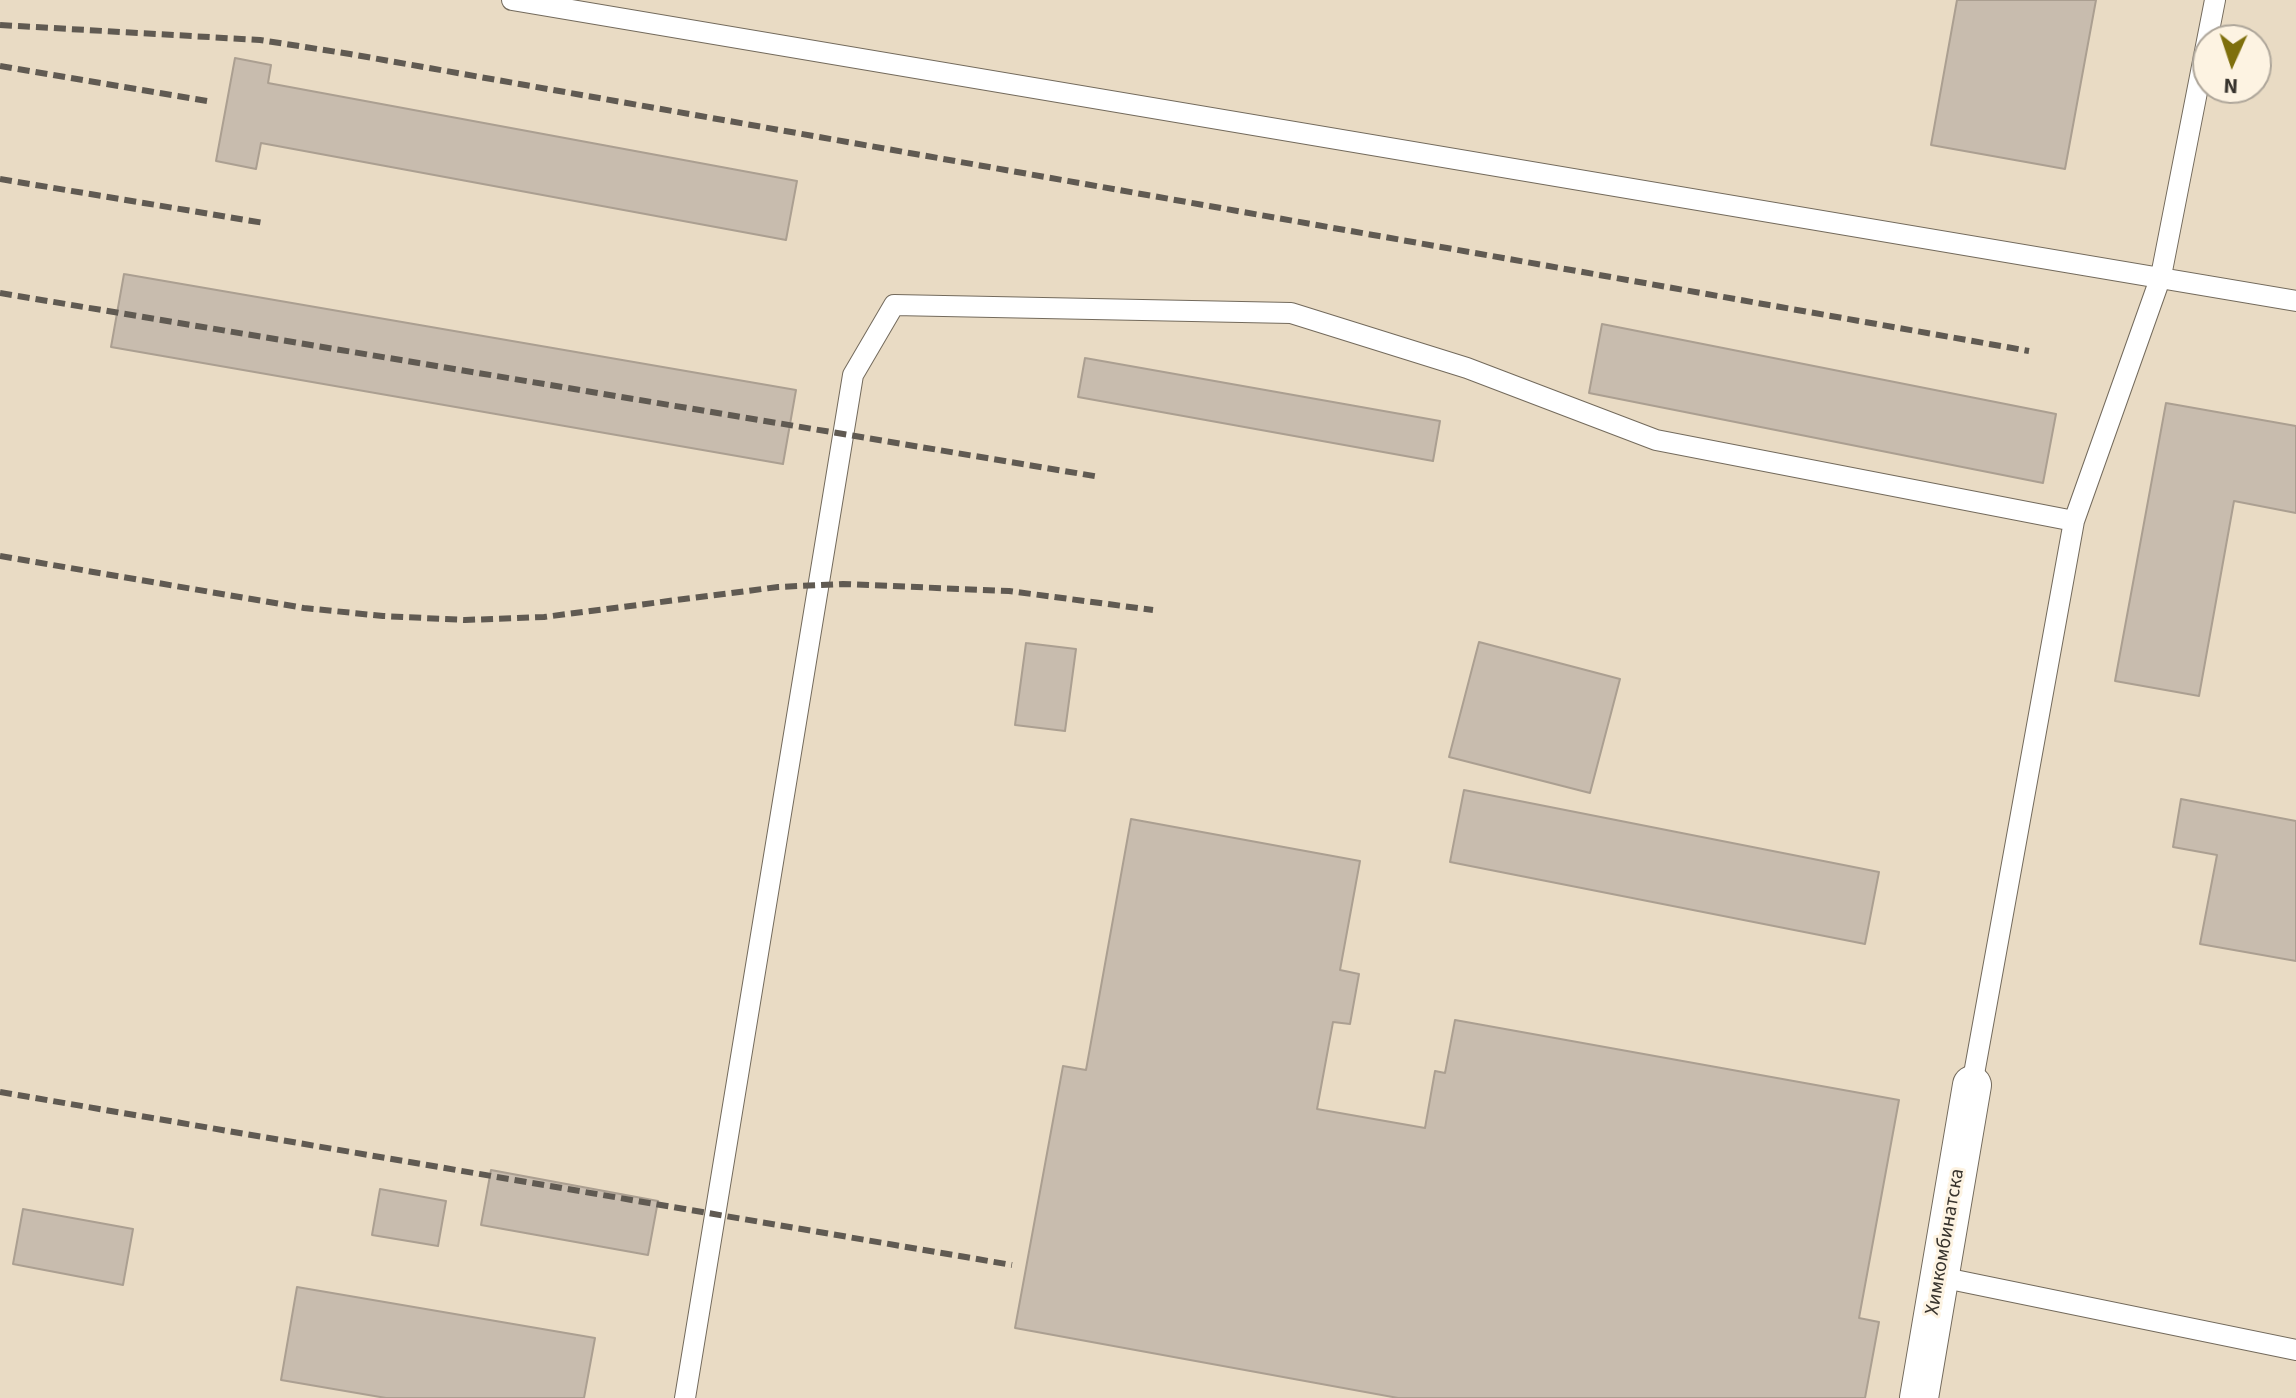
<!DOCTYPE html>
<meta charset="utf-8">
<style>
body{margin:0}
#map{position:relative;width:2296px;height:1398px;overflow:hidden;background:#efe5d5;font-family:"Source Sans 3",sans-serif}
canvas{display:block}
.north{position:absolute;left:2192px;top:24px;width:80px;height:80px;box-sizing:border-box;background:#fdf3e2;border:2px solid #aea69a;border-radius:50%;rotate:183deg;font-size:22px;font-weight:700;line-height:32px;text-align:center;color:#37332d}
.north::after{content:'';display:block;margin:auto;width:28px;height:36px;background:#7e6f0c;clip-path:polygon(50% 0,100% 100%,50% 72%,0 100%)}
</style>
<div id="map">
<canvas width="2296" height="1398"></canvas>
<div class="north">N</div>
</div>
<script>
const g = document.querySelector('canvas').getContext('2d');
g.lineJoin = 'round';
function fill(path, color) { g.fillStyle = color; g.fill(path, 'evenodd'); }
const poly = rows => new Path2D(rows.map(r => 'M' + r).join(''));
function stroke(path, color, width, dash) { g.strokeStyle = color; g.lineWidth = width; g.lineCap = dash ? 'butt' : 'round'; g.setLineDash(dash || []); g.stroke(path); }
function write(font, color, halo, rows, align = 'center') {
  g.font = font + ' "Source Sans 3",sans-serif'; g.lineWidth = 6; g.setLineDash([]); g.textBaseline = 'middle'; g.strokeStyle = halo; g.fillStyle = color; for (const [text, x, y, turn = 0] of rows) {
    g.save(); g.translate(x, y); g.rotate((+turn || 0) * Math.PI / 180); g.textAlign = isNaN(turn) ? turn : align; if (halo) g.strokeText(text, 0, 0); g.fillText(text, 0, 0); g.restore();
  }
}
fill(poly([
 [0,0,2296,0,2296,1398,0,1398],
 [2208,40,2256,40,2256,88,2208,88]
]), '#e9dbc4');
const building = poly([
 [1957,0,2096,0,2065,169,1931,145,1957,0],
 [235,58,271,65,268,83,797,181,786,240,261,143,256,169,216,161,235,58],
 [124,274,796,390,783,464,111,347,124,274],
 [1602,324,2056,414,2043,483,1589,393,1602,324],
 [1085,358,1440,421,1433,461,1078,397,1085,358],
 [2166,403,2296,426,2296,513,2234,501,2199,696,2115,681,2166,403],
 [1479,642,1620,679,1590,793,1449,757,1479,642],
 [1026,643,1076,649,1065,731,1015,725,1026,643],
 [1464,790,1879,872,1865,944,1450,862,1464,790],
 [2181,799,2296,821,2296,961,2200,944,2217,855,2173,847,2181,799],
 [1131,819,1360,861,1340,970,1359,974,1350,1024,1333,1022,1317,1109,1425,1128,1435,1071,1445,1073,1455,1020,1899,1100,1859,1318,1879,1322,1865,1398,1398,1398,1015,1328,1063,1066,1086,1070,1131,819],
 [491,1170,658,1201,648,1255,481,1225,491,1170],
 [380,1189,446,1201,438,1246,372,1235,380,1189],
 [23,1209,133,1229,123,1285,13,1264,23,1209],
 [297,1287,595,1338,584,1398,386,1398,281,1380,297,1287]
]);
fill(building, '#c8bcae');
stroke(building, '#ab9f91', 2);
const service = poly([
 [512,0,2296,301],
 [1972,1085,2074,521,2161,276,2215,0],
 [1940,1277,2296,1350],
 [685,1398,853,375,894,305,1291,313,1467,368,1656,440,2074,521]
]);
const minor = poly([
 [1919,1398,1972,1085]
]);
stroke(service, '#736a5c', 22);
stroke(minor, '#736a5c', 40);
stroke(service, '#fff', 20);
stroke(minor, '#fff', 38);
stroke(poly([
 [0,25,260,40,350,54,2029,351],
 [0,66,207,101],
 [0,179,264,223],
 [0,293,1100,477],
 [0,556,304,608,383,616,465,620,544,617,778,587,843,584,1009,591,1153,610],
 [0,1092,1012,1265]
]), '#605a52', 6, [12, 6]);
write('20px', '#37332d', '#fdf3e2', [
 ["Химкомбинатска",1946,1242,-80]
]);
</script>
